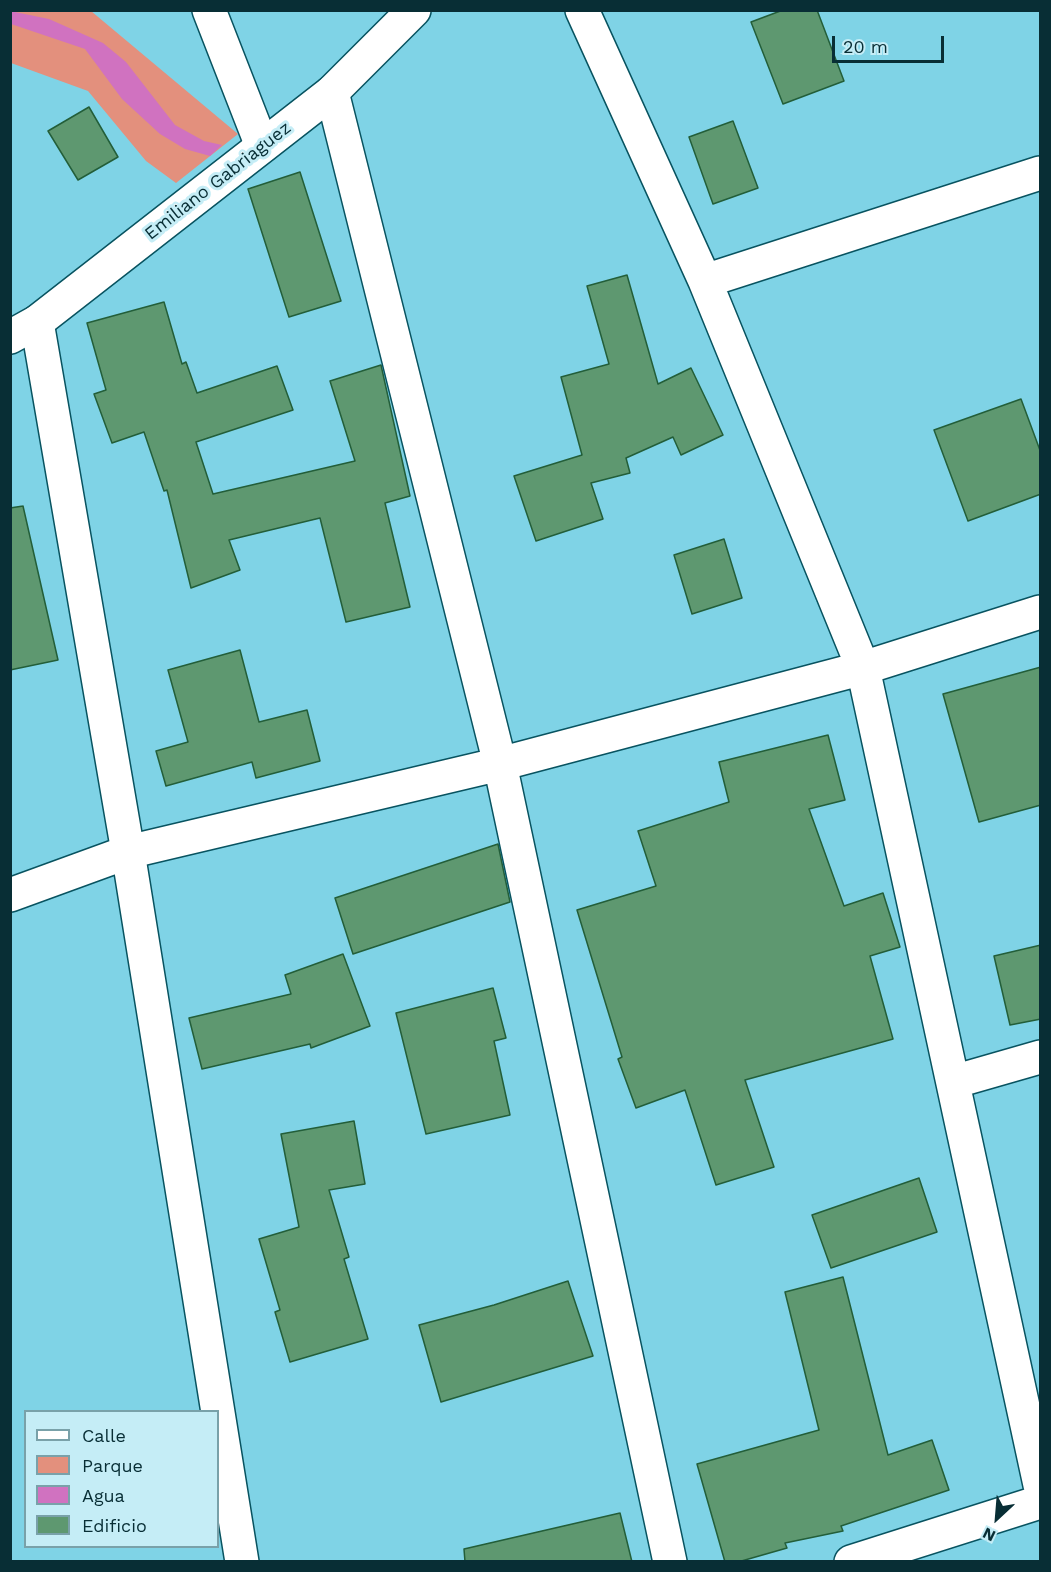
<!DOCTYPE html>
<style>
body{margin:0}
#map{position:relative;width:1051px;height:1572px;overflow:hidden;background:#7fd3e6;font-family:"Work Sans",sans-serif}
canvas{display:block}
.frame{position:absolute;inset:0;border:12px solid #082e35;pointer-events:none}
.legend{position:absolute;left:24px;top:1410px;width:195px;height:138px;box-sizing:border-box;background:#c5edf6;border:2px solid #79a1a9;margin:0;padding:8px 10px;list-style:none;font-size:18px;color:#082e35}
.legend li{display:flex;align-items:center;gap:12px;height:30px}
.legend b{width:30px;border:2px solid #79a1a9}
.north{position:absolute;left:967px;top:1488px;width:60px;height:60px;-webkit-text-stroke:4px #c5edf6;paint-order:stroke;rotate:206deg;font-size:16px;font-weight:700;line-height:24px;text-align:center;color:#082e35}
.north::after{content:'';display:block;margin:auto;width:21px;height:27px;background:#082e35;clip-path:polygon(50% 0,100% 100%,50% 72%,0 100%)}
.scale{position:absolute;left:832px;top:36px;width:112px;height:27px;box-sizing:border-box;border:3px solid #082e35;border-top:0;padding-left:8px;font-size:18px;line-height:21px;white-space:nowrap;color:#082e35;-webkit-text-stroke:4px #c5edf6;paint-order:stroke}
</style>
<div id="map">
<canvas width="1051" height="1572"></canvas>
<div class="frame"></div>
<ul class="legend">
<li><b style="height:8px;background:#fff"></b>Calle</li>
<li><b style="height:16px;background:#e3907d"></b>Parque</li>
<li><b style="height:16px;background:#d072c0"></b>Agua</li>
<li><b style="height:16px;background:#5e9870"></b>Edificio</li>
</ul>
<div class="north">N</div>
<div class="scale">20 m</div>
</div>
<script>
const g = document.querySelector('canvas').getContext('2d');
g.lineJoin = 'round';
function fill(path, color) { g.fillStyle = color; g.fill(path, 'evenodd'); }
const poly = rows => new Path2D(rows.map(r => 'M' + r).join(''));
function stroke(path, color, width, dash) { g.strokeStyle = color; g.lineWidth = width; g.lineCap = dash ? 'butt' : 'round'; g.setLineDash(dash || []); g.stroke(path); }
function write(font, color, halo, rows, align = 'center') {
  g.font = font + ' "Work Sans",sans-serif'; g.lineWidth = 6; g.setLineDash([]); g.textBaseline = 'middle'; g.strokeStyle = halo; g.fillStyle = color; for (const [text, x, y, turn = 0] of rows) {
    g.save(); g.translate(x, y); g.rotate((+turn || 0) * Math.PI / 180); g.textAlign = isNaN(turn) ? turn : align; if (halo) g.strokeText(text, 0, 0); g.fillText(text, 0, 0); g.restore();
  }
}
fill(poly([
 [11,11,91,11,238,134,176,183,146,161,88,91,11,63]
]), '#e3907d');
fill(poly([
 [10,11,49,19,103,43,126,62,175,125,204,141,222,145,210,156,185,149,160,134,122,99,85,49,11,24]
]), '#d072c0');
const building = poly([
 [783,10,817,10,844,81,783,104,751,22,783,10],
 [89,107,118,157,78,180,48,131,89,107],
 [733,121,758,188,713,204,689,137,733,121],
 [300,172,341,301,289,317,248,189,300,172],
 [627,275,658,384,691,368,723,435,681,455,673,437,626,458,630,473,591,483,603,519,536,541,514,476,582,455,561,377,609,364,587,286,627,275],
 [164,302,182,364,186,362,197,393,277,366,293,410,196,442,213,494,355,461,330,381,381,365,410,496,385,503,410,607,346,622,320,518,229,540,240,570,191,588,167,490,164,491,144,432,112,443,94,394,106,390,87,323,164,302],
 [1021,399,1041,453,1041,494,968,521,934,430,1021,399],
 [23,506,58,660,10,670,10,508,23,506],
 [724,539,742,598,692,614,674,555,724,539],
 [240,650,259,722,307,710,320,761,256,778,252,762,166,786,156,751,188,742,168,670,240,650],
 [1041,667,1041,805,979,822,943,694,1041,667],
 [828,735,845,800,809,809,844,906,883,893,900,947,870,956,893,1039,745,1080,774,1167,716,1185,685,1090,636,1108,618,1059,622,1057,577,910,656,886,638,831,729,802,719,762,828,735],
 [498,844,510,902,353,954,335,898,498,844],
 [1041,945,1041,1019,1010,1025,994,956,1041,945],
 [343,954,370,1026,311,1048,310,1044,202,1069,189,1018,291,994,285,975,343,954],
 [493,988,506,1038,494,1041,510,1115,426,1134,396,1013,493,988],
 [354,1121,365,1184,329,1190,349,1257,344,1259,368,1339,290,1362,275,1312,280,1310,259,1239,299,1227,281,1134,354,1121],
 [919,1178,937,1232,831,1268,812,1215,919,1178],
 [843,1277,888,1455,932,1440,949,1490,841,1526,843,1531,785,1543,787,1548,738,1562,725,1562,697,1464,819,1430,785,1292,843,1277],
 [568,1281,593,1356,441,1402,419,1325,494,1305,568,1281],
 [620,1513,632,1562,465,1562,464,1549,620,1513]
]);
fill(building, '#5e9870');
stroke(building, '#235e39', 1.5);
const minor = poly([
 [209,10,262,146],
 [582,10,705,281,863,668,1040,1485],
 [332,92,500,764,670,1562],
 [705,281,1040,173],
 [37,322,128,852,242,1562],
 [10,895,128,852,500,764,863,668,1040,612],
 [953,1082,1040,1057],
 [851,1562,1040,1502]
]);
const major = poly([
 [10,337,37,322,332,92,414,10]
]);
stroke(minor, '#085360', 36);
stroke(major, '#085360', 36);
stroke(minor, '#fff', 33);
stroke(major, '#fff', 33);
write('18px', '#082e35', '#c5edf6', [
 ["Emiliano Gabriaguez",218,181,-38]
]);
</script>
